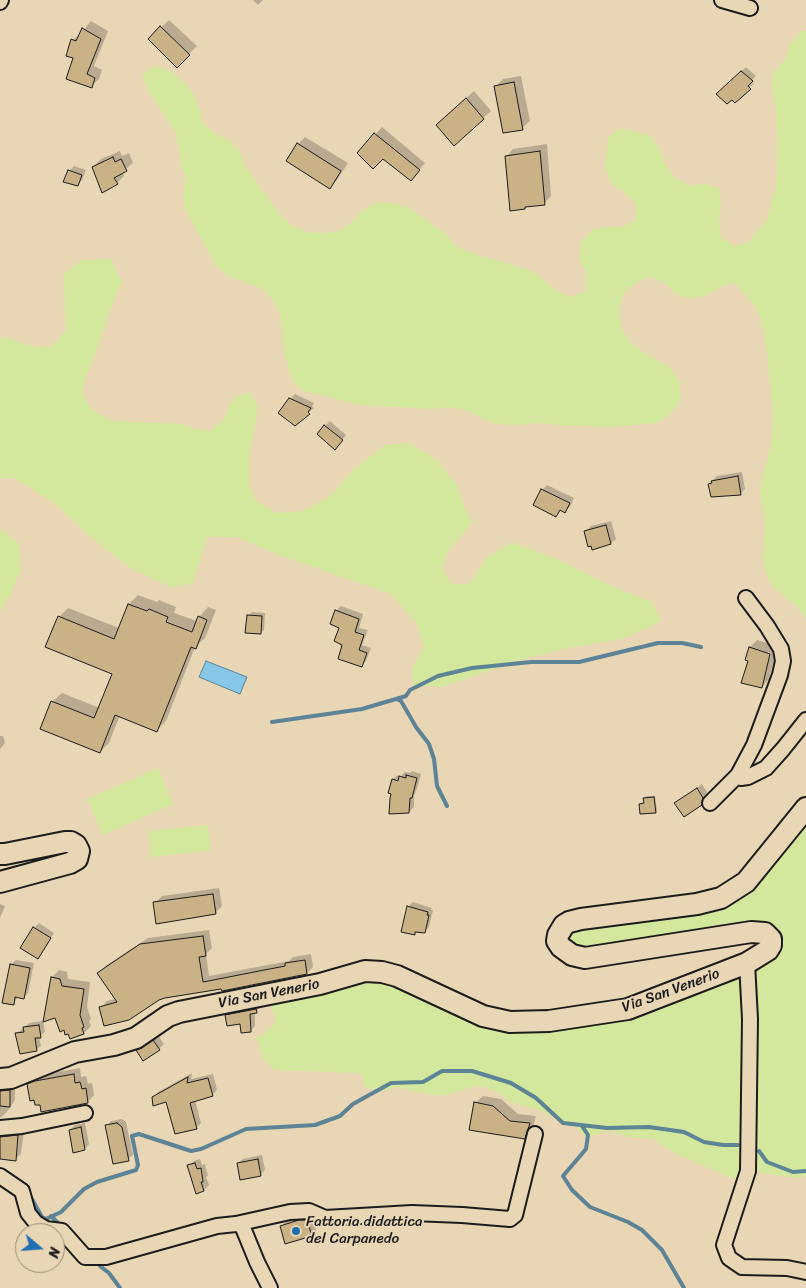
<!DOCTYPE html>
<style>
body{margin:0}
#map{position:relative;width:806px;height:1288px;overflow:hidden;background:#e9d6b4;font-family:Sriracha,sans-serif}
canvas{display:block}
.north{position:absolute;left:15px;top:1223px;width:50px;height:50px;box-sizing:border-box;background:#e9d6b4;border:1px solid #978c77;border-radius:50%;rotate:108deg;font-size:14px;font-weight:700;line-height:20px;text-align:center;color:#1c1c1c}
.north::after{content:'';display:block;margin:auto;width:18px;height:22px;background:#1f6fb2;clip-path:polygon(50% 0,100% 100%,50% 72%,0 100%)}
</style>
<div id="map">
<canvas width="806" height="1288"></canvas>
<div class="north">N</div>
</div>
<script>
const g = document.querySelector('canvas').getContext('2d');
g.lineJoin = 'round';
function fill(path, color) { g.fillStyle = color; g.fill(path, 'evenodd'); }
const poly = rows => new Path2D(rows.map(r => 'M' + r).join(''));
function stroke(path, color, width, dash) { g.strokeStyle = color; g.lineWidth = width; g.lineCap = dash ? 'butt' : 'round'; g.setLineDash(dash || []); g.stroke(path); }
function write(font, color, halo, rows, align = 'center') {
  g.font = font + ' Sriracha,sans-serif'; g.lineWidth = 4; g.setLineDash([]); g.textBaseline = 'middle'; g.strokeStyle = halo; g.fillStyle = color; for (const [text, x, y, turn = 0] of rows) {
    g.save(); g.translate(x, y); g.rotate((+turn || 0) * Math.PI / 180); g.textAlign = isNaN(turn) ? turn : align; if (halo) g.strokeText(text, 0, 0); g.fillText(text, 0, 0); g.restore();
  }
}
fill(poly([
 [806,30,806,619,797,607,773,587,766,573,763,558,765,525,760,493,763,475,771,446,773,413,767,353,762,324,757,309,735,283,720,287,705,296,690,299,676,294,665,283,649,277,634,284,623,295,619,311,621,327,629,341,642,352,670,367,679,380,681,400,671,413,657,423,608,427,559,425,542,423,510,425,493,423,465,410,449,407,432,409,361,405,301,390,291,378,283,347,283,332,280,314,273,300,261,288,230,277,217,267,185,210,183,194,186,179,181,164,176,133,149,92,142,75,155,66,170,71,182,80,193,93,199,108,203,123,215,134,229,140,240,152,246,168,281,216,292,226,307,232,323,233,338,231,353,222,362,210,377,203,393,203,409,208,447,235,457,247,472,253,532,271,557,291,571,297,586,291,586,273,579,259,581,242,592,230,606,227,622,227,636,220,636,204,625,193,612,184,605,169,608,137,620,128,635,131,650,136,660,149,665,165,675,178,690,186,705,183,719,189,721,205,719,221,721,237,734,246,749,242,768,217,776,187,778,149,775,101,771,86,774,71,785,60,791,43,800,32],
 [111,259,122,282,109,312,99,344,88,371,82,392,91,409,111,421,181,424,198,430,211,431,224,418,234,398,250,392,258,407,249,456,249,485,256,501,276,513,303,511,330,496,354,469,385,445,409,443,435,459,456,483,465,508,472,523,447,553,442,570,453,584,469,584,488,556,512,542,559,560,611,586,652,602,661,621,622,639,568,648,514,662,442,687,413,685,412,668,424,648,417,624,391,594,279,555,236,537,207,537,193,583,171,587,132,569,89,536,56,504,14,478,0,478,0,339,6,337,29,346,51,347,66,330,64,274,82,260],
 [0,529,19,544,21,569,10,594,0,612],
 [158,768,173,804,103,835,87,799],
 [806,819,806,1176,797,1178,767,1174,753,1168,758,964,777,937,579,951,564,937,568,930,698,910],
 [208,825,211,850,151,857,149,831],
 [741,973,744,1019,742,1170,739,1181,676,1154,653,1139,628,1137,614,1132,606,1131,590,1137,582,1134,572,1122,564,1123,542,1111,511,1102,499,1093,484,1087,476,1086,445,1095,430,1095,397,1087,382,1091,366,1088,360,1073,275,1070,264,1060,256,1037,263,1035,274,1023,275,1016,269,1001,381,978,510,1029]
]), '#d3e89d');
const water = poly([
 [206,661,247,677,240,694,199,677,206,661]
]);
fill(water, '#86c7e7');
stroke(water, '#5c8396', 1);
fill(poly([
 [253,0,263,0,258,5],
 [169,20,197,46,177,66,149,39],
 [91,21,108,31,94,66,102,70,99,79,91,86,74,58,73,40,81,33],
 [746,67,756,76,751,81,754,83,735,102,732,99,718,94],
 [521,76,530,121,522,128,496,86,503,79],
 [474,91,491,111,454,144,445,117],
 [382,127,425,163,417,173,383,157,359,153],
 [305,137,348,163,337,180,330,188,298,144],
 [547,144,551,196,544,204,527,205,524,208,506,157,513,149],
 [120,151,122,156,129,153,133,163,122,172,124,176,117,183,93,167,101,159],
 [74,166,86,170,82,180,77,185,69,171],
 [295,394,314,403,312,407,314,408,295,424,290,399],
 [330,421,346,435,339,444,325,426],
 [742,472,745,489,741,493,709,484,717,476],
 [547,485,574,498,570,507,565,511,561,510,556,515,542,490],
 [611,521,616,539,611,543,592,545,586,531,591,526],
 [138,595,157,602,159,600,176,607,174,613,197,621,199,617,208,607,216,610,205,638,195,647,166,721,157,730,120,715,109,743,100,752,52,702,62,693,100,708,114,673,59,617,68,608,119,628,129,604],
 [341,606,363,614,359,628,368,630,362,645,371,648,366,661,361,666,344,644,336,611],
 [252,612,265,613,264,630,260,633,248,616],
 [757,640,777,646,769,679,762,687,749,660,747,659,750,647],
 [0,736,3,736,5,743,0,749],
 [412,771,421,774,416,792,414,795,414,807,409,812,393,793,390,792,393,779,398,775,401,776,405,772,410,773],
 [702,784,707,792,705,800,700,805,676,804],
 [646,796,655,796,657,810,655,812,640,805,645,802,644,798],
 [219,888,222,906,215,913,155,903,162,896],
 [413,902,432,908,431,910,433,910,429,927,424,932,417,931,414,933,408,907],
 [0,904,5,906,0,918],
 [39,923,54,933,43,952,38,957,34,928],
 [209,930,212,948,206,954,209,976,289,961,293,957,311,954,313,967,307,973,100,1008,107,1001,116,999,99,973,105,966,148,938],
 [16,960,34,963,28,993,23,998,18,997,13,1004,11,964],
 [59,970,67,972,68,979,90,982,87,1007,91,1019,89,1021,91,1026,84,1033,52,977],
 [261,1005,261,1007,255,1012,255,1026,250,1031,241,1023,226,1015,231,1011],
 [43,1021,45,1032,39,1037,41,1046,36,1050,17,1033,29,1023],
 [159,1037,164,1044,159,1049,138,1050,143,1046],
 [80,1068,81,1077,86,1076,88,1084,92,1083,94,1095,88,1102,41,1103,35,1099,29,1085,35,1078,42,1075],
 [192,1073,191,1079,213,1074,217,1090,212,1095,195,1100,201,1123,196,1128,167,1101,153,1097,158,1092],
 [0,1084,15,1085,15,1100,7,1112,0,1118],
 [483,1096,501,1099,518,1114,536,1116,532,1131,524,1138,475,1103],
 [122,1119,126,1122,133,1155,128,1159,107,1126,111,1121],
 [85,1123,89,1144,85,1149,70,1130,75,1125],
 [0,1129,24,1130,21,1154,15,1159,0,1158],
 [262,1155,265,1170,260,1175,238,1163,243,1159],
 [200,1159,202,1165,205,1164,208,1176,206,1177,209,1185,204,1190,196,1192,189,1166,194,1161],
 [305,1216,312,1216,316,1230,311,1235,281,1226,286,1222]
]), '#0003');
stroke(poly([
 [396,699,401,701,416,727,429,744,434,759,437,786,447,806],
 [272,722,362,709,406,696,410,690,438,676,472,668,531,662,579,662,658,643,682,643,701,647],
 [582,1126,588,1135,586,1149,563,1176,572,1190,590,1207,628,1222,642,1230,662,1250,684,1288],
 [759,1151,767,1162,793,1172,806,1171],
 [29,1194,42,1217,46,1219,61,1212,84,1189,97,1182,136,1170,138,1165,132,1136,139,1134,191,1151,201,1149,246,1129,315,1125,340,1116,353,1104,391,1083,423,1082,442,1071,472,1071,511,1083,536,1098,563,1123,607,1128,649,1127,684,1132,704,1142,723,1145,738,1145],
 [51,1216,62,1227],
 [100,1266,109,1273,120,1288]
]), '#5c8396', 4);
const building = poly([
 [160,26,190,55,177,68,148,39,160,26],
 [82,28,101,39,87,74,95,78,92,88,66,79,73,58,66,56,71,39,76,41,82,28],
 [741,71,753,81,748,86,751,89,735,103,732,100,727,104,716,94,741,71],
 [514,82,523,130,503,133,494,86,514,82],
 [466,98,484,119,454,146,436,125,466,98],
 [374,133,420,170,411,181,383,159,373,169,357,153,374,133],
 [297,143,341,171,330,189,286,161,297,143],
 [540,151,545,205,525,207,525,209,510,211,505,156,540,151],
 [113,157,115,162,121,159,127,171,114,178,118,184,102,193,92,167,113,157],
 [68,170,82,175,78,186,63,182,68,170],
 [289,398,311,408,308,412,310,414,295,426,278,413,289,398],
 [324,425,343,440,335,450,317,434,324,425],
 [738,476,741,495,711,497,708,484,712,483,711,481,738,476],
 [541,489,570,503,565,513,560,510,556,517,533,505,541,489],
 [606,525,611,544,592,550,591,546,588,547,584,531,606,525],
 [128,604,147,611,149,609,168,617,166,622,192,632,198,616,207,620,196,649,191,647,157,732,115,715,100,753,40,729,51,701,94,718,112,674,45,647,58,616,114,639,128,604],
 [335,610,359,619,355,632,364,635,359,650,367,653,362,667,338,659,342,645,334,641,339,628,330,624,335,610],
 [247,615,262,616,261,634,245,633,247,615],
 [749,647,770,654,762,688,741,683,748,661,745,660,749,647],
 [406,775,417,778,412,798,410,798,409,813,389,814,390,798,391,794,388,793,392,779,398,781,399,776,406,778,406,775],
 [697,788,703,798,702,805,684,817,674,803,697,788],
 [654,797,656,813,640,814,639,804,644,803,643,798,654,797],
 [213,894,216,914,156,924,153,902,213,894],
 [407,906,428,912,427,915,429,915,425,933,415,932,415,935,401,932,407,906],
 [33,927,51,938,38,959,20,948,33,927],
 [203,936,206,956,199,957,203,982,285,966,285,963,305,960,307,974,222,991,221,989,165,998,159,1000,129,1020,104,1026,99,1007,117,1002,97,973,140,944,203,936],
 [10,964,30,968,24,999,15,997,14,1005,2,1003,10,964],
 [51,977,60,979,62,986,84,989,80,1015,84,1027,82,1028,84,1034,70,1039,68,1034,65,1035,64,1030,60,1032,55,1018,43,1022,51,977],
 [256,1009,257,1013,250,1014,251,1032,241,1033,240,1024,227,1026,225,1015,256,1009],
 [39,1025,41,1038,35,1038,37,1051,20,1054,15,1033,24,1032,23,1027,39,1025],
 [153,1040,160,1050,143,1061,136,1050,153,1040],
 [74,1074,75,1083,80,1082,82,1089,86,1088,88,1103,41,1112,40,1105,35,1105,34,1100,30,1101,27,1084,35,1081,74,1074],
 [188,1077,187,1083,208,1078,213,1096,190,1103,197,1129,175,1134,166,1102,153,1106,152,1097,188,1077],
 [10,1090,10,1107,0,1106,0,1091,10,1090],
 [474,1102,493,1106,510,1121,530,1123,525,1139,469,1130,474,1102],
 [117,1123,122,1127,129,1161,113,1164,105,1125,117,1123],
 [81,1127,85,1150,73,1153,69,1130,81,1127],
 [18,1135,16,1161,0,1159,0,1137,18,1135],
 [258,1159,261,1176,240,1180,237,1163,258,1159],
 [195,1163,197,1169,201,1168,203,1182,201,1182,204,1191,196,1194,187,1165,195,1163],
 [299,1220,307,1220,312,1236,285,1244,280,1226,299,1220]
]);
fill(building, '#cab186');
stroke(building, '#1c1c1c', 1);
const street = poly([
 [722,0,750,8],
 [0,2,1,0],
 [746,598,767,626,781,649,783,661,780,675,754,745,738,775,741,778,748,777,766,768,783,749,806,720],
 [710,803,738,775],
 [747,963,750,1019,748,1171,724,1245,729,1258,742,1267,787,1268,806,1272],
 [0,1128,22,1126,85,1113],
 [0,1176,22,1191,28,1213,36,1223,46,1229,62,1231,85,1257,106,1257,217,1226,236,1224,290,1212,309,1211,325,1218,412,1213,462,1215,510,1219,515,1215,535,1134],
 [241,1223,257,1262,270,1288]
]);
const secondary = poly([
 [0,854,5,854,65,842,71,842,76,845,79,851,77,859,70,863,0,882],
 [0,1079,11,1078,75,1052,114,1045,136,1038,168,1016,179,1012,320,984,365,971,382,972,397,976,483,1016,510,1022,549,1021,628,1009,747,963,768,950,771,945,771,939,765,933,751,932,585,958,572,955,561,947,557,941,558,935,564,925,569,922,581,919,697,904,721,898,746,882,806,808]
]);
stroke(street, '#1c1c1c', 18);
stroke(secondary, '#1c1c1c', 24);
stroke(street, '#e9d6b4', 14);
stroke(secondary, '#e9d6b4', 20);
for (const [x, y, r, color] of [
 [296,1231,5,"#1f6fb2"]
]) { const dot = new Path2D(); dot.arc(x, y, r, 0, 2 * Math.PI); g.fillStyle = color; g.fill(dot); stroke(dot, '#e9d6b4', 2); }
write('15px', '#1c1c1c', '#e9d6b4', [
 ["Via San Venerio",671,991,-20],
 ["Via San Venerio",269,994,-11]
]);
write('15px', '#1c1c1c', '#e9d6b4', [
 ["Fattoria didattica",306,1222],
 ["del Carpanedo",306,1239]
], 'left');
</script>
